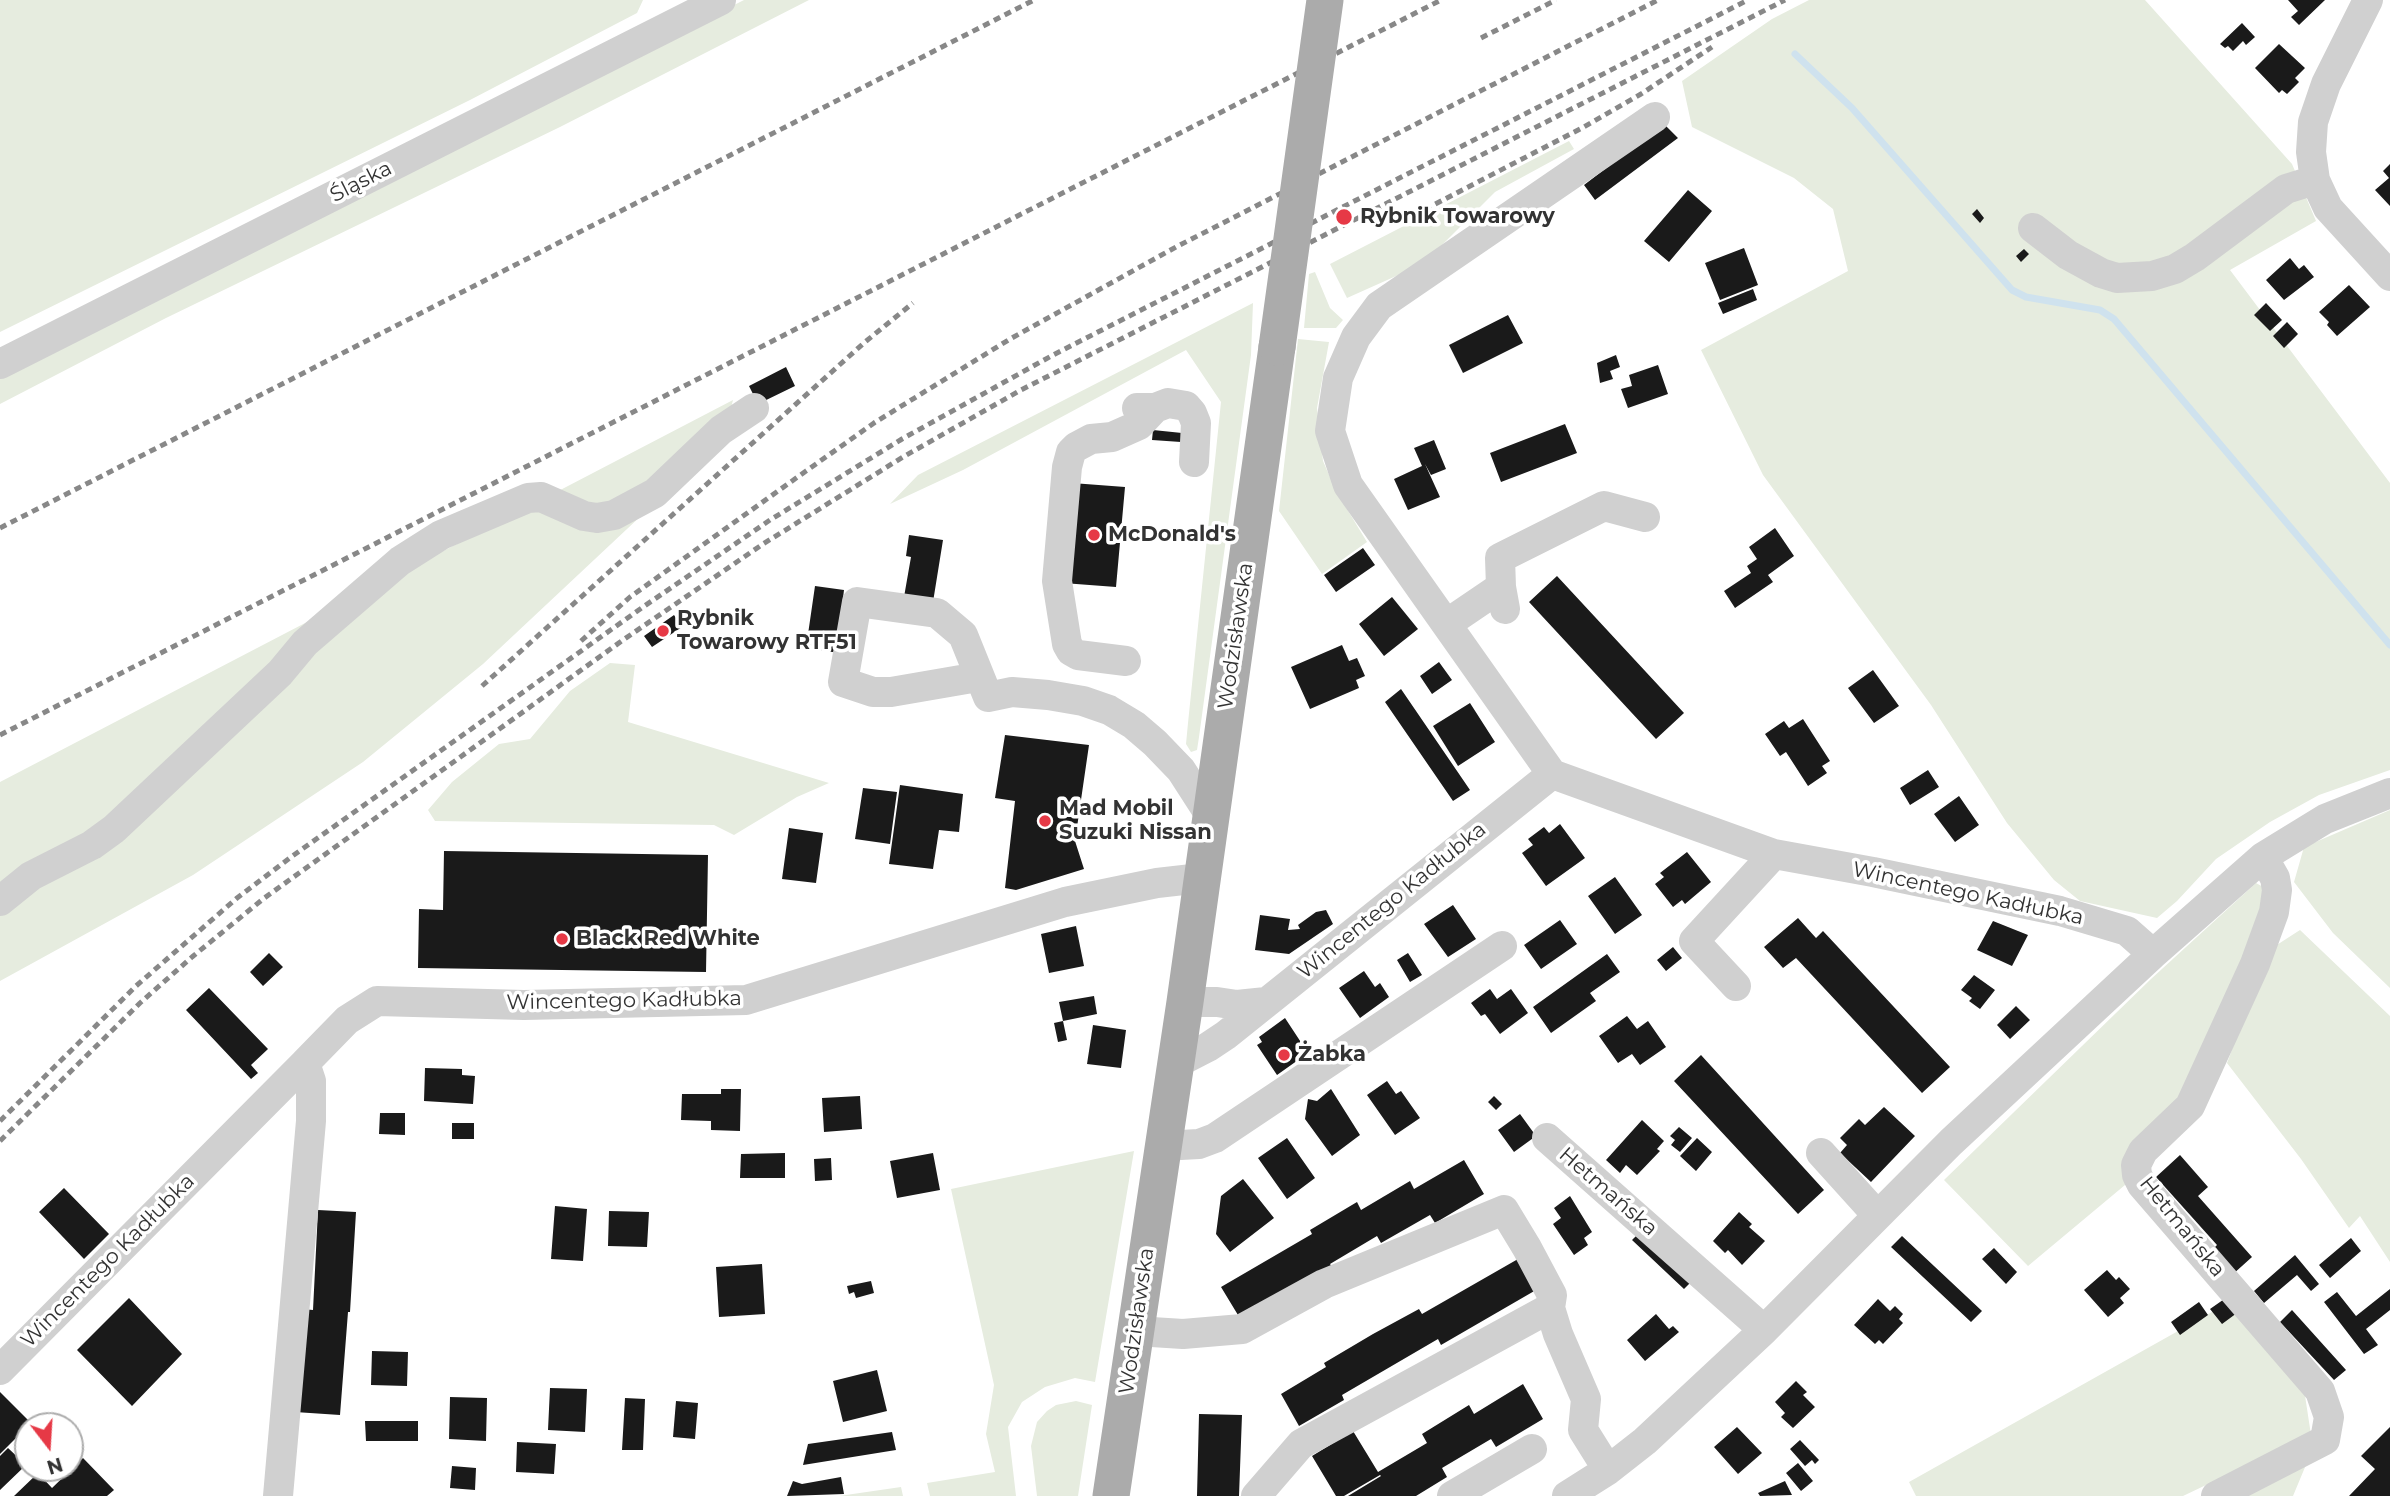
<!DOCTYPE html>
<meta charset="utf-8">
<style>
body{margin:0}
#map{position:relative;width:2390px;height:1496px;overflow:hidden;background:#fff;font-family:Montserrat,sans-serif}
canvas{display:block}
.north{position:absolute;left:14px;top:1412px;width:70px;height:70px;box-sizing:border-box;background:#fff;border:2px solid #adadad;border-radius:50%;rotate:163deg;font-size:19px;font-weight:700;line-height:28px;text-align:center;color:#333}
.north::after{content:'';display:block;margin:auto;width:24px;height:32px;background:#e63946;clip-path:polygon(50% 0,100% 100%,50% 72%,0 100%)}
</style>
<div id="map">
<canvas width="2390" height="1496"></canvas>
<div class="north">N</div>
</div>
<script>
const ctx = document.querySelector('canvas').getContext('2d');
ctx.lineJoin = 'round';
function fill(path, color) { ctx.fillStyle = color; ctx.fill(path, 'evenodd'); }
const toPath = rows => new Path2D(rows.map(r => 'M' + r).join(''));
function trace(path, color, width, dash) { ctx.strokeStyle = color; ctx.lineWidth = width; ctx.lineCap = dash ? 'butt' : 'round'; ctx.setLineDash(dash || []); ctx.stroke(path); }
function drawText(font, color, halo, rows, align = 'center') {
  ctx.font = font + ' Montserrat,sans-serif'; ctx.lineWidth = 7; ctx.setLineDash([]); ctx.textBaseline = 'middle'; ctx.strokeStyle = halo; ctx.fillStyle = color; for (const [text, x, y, turn = 0] of rows) {
    ctx.save(); ctx.translate(x, y); ctx.rotate((+turn || 0) * Math.PI / 180); ctx.textAlign = isNaN(turn) ? turn : align; if (halo) ctx.strokeText(text, 0, 0); ctx.fillText(text, 0, 0); ctx.restore();
  }
}
const green = toPath([
 [0,0,643,0,637,13,470,100,0,332],
 [744,0,809,0,560,127,166,318,0,404,0,376],
 [1809,0,2145,0,2292,164,2316,221,2230,270,2390,483,2390,770,2319,795,2270,822,2216,859,2177,901,2157,918,2080,901,2054,880,2007,823,1931,705,1763,475,1701,350,1848,271,1833,209,1794,178,1692,127,1682,81,1772,19],
 [1569,141,1574,149,1495,192,1423,264,1347,298,1330,264],
 [1315,272,1330,308,1343,320,1336,328,1304,328,1309,274],
 [1253,303,1251,355,1199,737,1197,750,1191,752,1186,744,1188,723,1221,402,1186,350,963,470,890,504,918,475],
 [1298,339,1329,342,1317,408,1323,461,1336,491,1367,542,1322,574,1279,511],
 [733,400,723,439,483,664,363,762,193,875,0,981,0,782],
 [610,663,635,665,628,722,829,783,797,797,734,835,714,825,435,821,428,810,452,782,499,744,530,739,570,691],
 [2390,810,2390,988,2333,933,2294,882,2304,847],
 [2256,883,2265,888,2267,895,2192,1086,2125,1185,2028,1266,1944,1180,2151,979],
 [2300,930,2390,1016,2390,1262,2360,1216,2349,1228,2301,1159,2227,1063,2269,950],
 [1134,1151,1095,1382,1075,1378,1045,1387,1022,1402,1008,1427,1016,1496,930,1496,927,1483,995,1472,986,1434,994,1385,951,1189],
 [2228,1303,2304,1389,2311,1435,2183,1496,1916,1496,1909,1482],
 [1076,1401,1092,1405,1078,1496,1037,1496,1031,1446,1037,1422,1047,1411,1056,1405],
 [2308,1460,2293,1496,2234,1496],
 [901,1487,903,1496,839,1496]
]);
const stream = toPath([
 [1795,54,1852,108,2012,290,2026,297,2100,310,2114,319,2390,645]
]);
const building = toPath([
 [2288,0,2325,0,2299,25,2291,17,2298,11],
 [2242,23,2255,37,2246,45,2243,41,2233,51,2228,46,2225,48,2220,44],
 [2279,44,2305,68,2295,78,2299,82,2287,94,2282,90,2279,93,2255,68],
 [1664,124,1678,138,1595,200,1584,185],
 [2390,164,2390,206,2375,190,2389,178,2383,171],
 [1688,190,1712,211,1669,262,1644,241],
 [1977,209,1984,218,1980,223,1972,214],
 [1744,248,1758,285,1720,300,1705,263],
 [2024,249,2029,254,2021,262,2016,256],
 [2290,258,2299,269,2304,265,2314,277,2284,300,2266,280],
 [2349,285,2370,307,2337,336,2327,325,2329,322,2319,312],
 [1753,289,1757,300,1723,314,1718,303],
 [2266,303,2282,320,2270,331,2254,315],
 [1508,315,1523,343,1463,373,1449,345],
 [2287,322,2298,334,2284,348,2273,336],
 [1616,355,1620,367,1610,371,1613,379,1600,383,1597,363],
 [1658,365,1668,394,1628,408,1621,389,1632,386,1629,375],
 [786,367,795,386,758,404,749,386],
 [1565,424,1577,453,1501,482,1490,453],
 [1153,430,1182,433,1181,442,1152,440],
 [1434,440,1446,469,1431,475,1425,464,1440,497,1408,510,1394,479,1422,466,1414,448],
 [1072,483,1125,487,1116,587,1063,583],
 [1775,528,1794,556,1768,575,1773,582,1735,608,1724,591,1751,573,1747,566,1757,559,1749,547],
 [909,535,943,540,933,602,904,597,911,557,906,556],
 [1363,548,1375,565,1336,592,1324,575],
 [1557,576,1684,713,1656,739,1529,602],
 [815,586,844,590,839,630,839,653,806,648],
 [1392,597,1418,629,1384,656,1359,624],
 [674,615,682,627,652,647,644,636],
 [1342,645,1349,661,1357,658,1365,676,1356,680,1359,688,1310,709,1291,667],
 [1439,662,1452,680,1432,694,1420,676],
 [1873,670,1899,706,1874,723,1848,688],
 [1401,689,1470,790,1453,801,1385,702],
 [1470,703,1495,742,1458,766,1433,726],
 [1803,719,1830,761,1822,766,1827,773,1808,786,1786,752,1780,756,1765,734,1784,721,1789,728],
 [1005,735,1089,745,1075,841,1084,869,1016,890,1005,888,1015,801,995,798],
 [1928,770,1939,787,1910,805,1900,788],
 [900,785,963,794,959,832,939,830,933,869,889,864],
 [863,788,897,792,890,844,855,839],
 [1959,796,1979,825,1955,842,1934,814],
 [1560,824,1585,858,1546,886,1522,853,1533,845,1528,839,1544,827,1549,833],
 [789,828,823,833,816,883,782,879],
 [444,851,708,855,706,972,418,968,419,909,443,910],
 [1687,852,1711,882,1685,904,1682,900,1673,907,1655,884,1664,877,1660,873],
 [1615,877,1642,915,1615,934,1588,896],
 [1453,905,1476,939,1448,957,1424,924],
 [1326,910,1333,924,1289,954,1255,950,1260,915,1290,919,1288,930,1300,929,1298,925,1316,912],
 [1798,918,1816,938,1823,931,1950,1067,1922,1093,1796,958,1783,968,1764,947],
 [1560,920,1577,944,1541,969,1524,945],
 [1993,921,2028,935,2012,966,1977,950],
 [1076,926,1084,966,1049,973,1041,934],
 [1673,947,1682,958,1666,971,1657,960],
 [269,953,283,967,263,986,250,972],
 [1408,953,1422,975,1410,982,1397,960],
 [1607,954,1620,972,1590,993,1596,1001,1551,1033,1533,1007],
 [1364,971,1375,987,1380,983,1389,997,1360,1018,1339,988],
 [1974,975,1995,990,1980,1009,1969,1001,1972,998,1961,990],
 [209,988,268,1049,251,1065,258,1073,251,1079,186,1010],
 [1490,989,1497,999,1511,989,1528,1013,1500,1034,1485,1014,1481,1016,1471,1003],
 [1094,996,1097,1014,1063,1021,1059,1002],
 [2016,1006,2030,1020,2010,1039,1997,1025],
 [1627,1016,1637,1029,1648,1021,1666,1047,1640,1065,1632,1054,1618,1063,1599,1036],
 [1285,1018,1308,1053,1277,1075,1257,1045,1262,1042,1259,1037],
 [1063,1021,1067,1040,1058,1042,1054,1023],
 [1093,1025,1126,1030,1121,1068,1087,1064],
 [1701,1055,1824,1190,1798,1214,1674,1081],
 [425,1068,462,1069,462,1075,475,1076,473,1104,424,1101],
 [1387,1081,1396,1094,1401,1091,1420,1118,1395,1135,1367,1095],
 [721,1089,741,1089,740,1131,711,1130,711,1121,681,1120,682,1094,721,1094],
 [1331,1089,1360,1135,1332,1156,1305,1119,1308,1099,1317,1101],
 [860,1096,862,1129,824,1132,822,1098],
 [1494,1096,1502,1104,1496,1110,1488,1102],
 [1884,1107,1915,1136,1871,1182,1840,1153,1847,1145,1840,1138,1859,1119,1865,1125],
 [380,1113,405,1113,405,1135,379,1134],
 [1520,1114,1536,1136,1514,1152,1498,1130],
 [1642,1120,1664,1141,1657,1149,1660,1151,1637,1175,1626,1165,1620,1173,1606,1160],
 [452,1123,474,1123,474,1139,452,1139],
 [1679,1127,1692,1138,1680,1152,1671,1145,1675,1140,1670,1136],
 [1287,1138,1315,1178,1287,1199,1258,1158],
 [1697,1138,1712,1152,1696,1171,1680,1156],
 [785,1153,785,1178,740,1178,741,1154],
 [933,1153,940,1190,897,1198,890,1161],
 [2180,1155,2208,1187,2198,1196,2252,1257,2232,1275,2211,1251,2217,1245,2156,1177],
 [831,1158,832,1180,815,1181,814,1159],
 [1464,1160,1484,1194,1435,1223,1430,1215,1381,1243,1377,1236,1330,1264,1332,1267,1241,1320,1221,1287,1312,1234,1310,1230,1357,1202,1361,1210,1410,1181,1414,1189],
 [1243,1179,1274,1218,1230,1252,1216,1234,1221,1196],
 [64,1188,109,1234,84,1259,39,1212],
 [1570,1196,1592,1232,1584,1238,1588,1245,1574,1255,1553,1224,1561,1218,1554,1208],
 [555,1206,587,1209,583,1261,551,1259],
 [318,1210,356,1212,350,1312,348,1312,340,1415,295,1412,302,1309,313,1310],
 [609,1211,649,1212,647,1247,608,1246],
 [1739,1212,1752,1224,1749,1227,1765,1241,1742,1265,1728,1250,1725,1253,1713,1241],
 [1639,1233,1692,1281,1684,1289,1632,1240],
 [1902,1236,1982,1311,1971,1322,1891,1247],
 [2351,1238,2361,1251,2330,1278,2319,1265],
 [1994,1248,2017,1272,2006,1284,1982,1259],
 [2295,1255,2319,1284,2311,1291,2297,1275,2264,1303,2254,1291],
 [1518,1259,1536,1290,1441,1345,1438,1339,1342,1395,1344,1400,1299,1426,1281,1394,1326,1367,1324,1363,1373,1334,1419,1309,1422,1314],
 [762,1264,765,1314,719,1317,716,1267],
 [2107,1270,2116,1280,2119,1277,2130,1289,2120,1298,2124,1303,2108,1317,2084,1290],
 [871,1281,874,1293,856,1298,854,1292,849,1294,847,1286],
 [2390,1289,2390,1310,2366,1329,2378,1345,2364,1354,2324,1302,2337,1292,2356,1316],
 [2230,1295,2241,1310,2222,1324,2210,1309],
 [129,1298,182,1354,132,1406,77,1350],
 [1878,1299,1890,1311,1895,1306,1903,1314,1899,1319,1903,1323,1883,1344,1879,1340,1875,1344,1854,1325],
 [2199,1302,2208,1315,2180,1335,2171,1322],
 [2292,1310,2346,1370,2334,1380,2280,1322],
 [1656,1314,1669,1329,1673,1326,1679,1332,1645,1361,1627,1340],
 [372,1351,408,1352,407,1386,371,1385],
 [877,1370,887,1411,843,1422,833,1381],
 [1796,1381,1807,1392,1803,1395,1815,1407,1793,1428,1781,1417,1785,1413,1775,1402],
 [1523,1384,1543,1419,1496,1447,1491,1439,1442,1468,1447,1477,1416,1496,1348,1496,1381,1476,1380,1475,1344,1496,1336,1496,1312,1456,1353,1431,1378,1472,1427,1443,1422,1434,1469,1405,1474,1414],
 [550,1388,587,1389,585,1432,548,1430],
 [0,1392,31,1423,0,1454],
 [450,1397,487,1398,486,1441,449,1439],
 [625,1398,645,1399,643,1450,622,1450],
 [676,1401,698,1403,695,1439,673,1437],
 [1199,1414,1242,1415,1239,1496,1197,1496],
 [365,1421,418,1421,418,1441,366,1441],
 [1737,1427,1762,1453,1738,1474,1714,1447],
 [2390,1427,2390,1496,2349,1496,2375,1469,2361,1456],
 [892,1432,896,1450,803,1465,808,1444],
 [1800,1440,1819,1460,1815,1464,1812,1460,1805,1466,1790,1449],
 [517,1442,556,1444,554,1474,516,1472],
 [8,1448,26,1465,0,1490,0,1456],
 [83,1458,114,1490,107,1496,14,1496,38,1473,52,1488],
 [1798,1463,1813,1481,1801,1491,1786,1473],
 [452,1466,476,1468,475,1490,450,1488],
 [841,1477,844,1494,787,1496,793,1481,802,1484],
 [1785,1481,1792,1495,1760,1496,1758,1493]
]);
const minor = toPath([
 [2368,0,2326,84,2313,122,2311,152,2315,180,2328,208,2390,276],
 [2033,228,2068,255,2101,273,2117,278,2152,276,2175,269,2195,257,2286,189,2315,180],
 [0,364,721,0],
 [1137,408,1155,408,1168,403,1186,406,1192,413,1196,423,1194,462],
 [1505,609,1501,587,1500,558,1604,506,1645,517],
 [1448,623,1501,587],
 [1126,661,1078,655,1071,651,1067,644,1057,581,1067,467,1071,452,1076,447,1091,439,1112,437,1139,425,1155,408],
 [978,677,891,692,873,692,843,682,857,602,937,613,963,635,988,697,1012,692,1048,695,1083,701,1109,710,1134,725,1155,743,1181,770,1210,815],
 [1552,774,1348,485,1330,431,1338,378,1356,337,1379,306,1655,117],
 [0,901,31,876,92,845,114,829,280,673,305,643,400,561,441,535,528,498,541,497,584,516,597,518,614,515,655,493,721,430,754,408],
 [1736,986,1694,941,1774,854],
 [1185,1002,1217,1002,1237,1005,1266,1002],
 [1175,1064,1208,1047,1226,1035,1552,774,1774,854,1873,872,2060,911,2127,931,2153,954],
 [1547,1138,1764,1330],
 [1162,1146,1199,1144,1215,1138,1502,946],
 [1821,1153,1877,1215],
 [1136,1331,1183,1334,1242,1329,1324,1284,1504,1210,1527,1248,1552,1295,1550,1308,1558,1334,1586,1399,1583,1430,1608,1470],
 [0,1370,305,1063],
 [278,1496,311,1121,311,1081,305,1063,347,1020,377,1001,524,1005,746,1000,1065,902,1157,883,1201,878],
 [1256,1496,1301,1444,1550,1308],
 [1452,1496,1532,1449],
 [1567,1496,1608,1470,1645,1441,1764,1330,1951,1142,2153,954,2263,857,2325,819,2390,793],
 [2216,1496,2325,1440,2329,1417,2320,1391,2142,1185,2137,1175,2136,1165,2143,1151,2190,1106,2255,964,2274,912,2277,890,2275,878,2263,857]
]);
const major = toPath([
 [1111,1496,1185,1002,1277,347]
]);
const rail = toPath([
 [1481,38,1556,0],
 [1414,215,1582,128,1641,94,1712,47],
 [0,528,1034,0],
 [581,641,630,597,806,471,874,423,1010,339,1176,247,1658,0],
 [482,686,865,342,913,303],
 [0,735,1441,0],
 [0,1121,136,986,237,898,291,857,643,607,770,520,902,439,1053,355,1748,0],
 [0,1141,140,1003,192,957,263,899,623,640,763,544,903,457,1021,390,1785,0]
]);
const majorBridge = toPath([
 [1277,347,1325,0]
]);
const markers = [
 [1344,217,9,"#e63946"],
 [1094,535,7,"#e63946"],
 [663,631,7,"#e63946"],
 [1045,821,7,"#e63946"],
 [562,939,7,"#e63946"],
 [1284,1055,7,"#e63946"]
];
const streetNames = [
 ["Śląska",361,182,-27],
 ["Wodzisławska",1236,636,-82],
 ["Wincentego Kadłubka",1968,894,12],
 ["Wincentego Kadłubka",1392,901,-39],
 ["Wincentego Kadłubka",624,1001,-1],
 ["Hetmańska",1608,1192,41],
 ["Hetmańska",2182,1227,51],
 ["Wincentego Kadłubka",108,1261,-45],
 ["Wodzisławska",1137,1321,-82]
];
const poiNames = [
 ["Rybnik Towarowy",1360,217],
 ["McDonald's",1108,535],
 ["Rybnik",677,619],
 ["Towarowy RTF51",677,643],
 ["Mad Mobil",1059,809],
 ["Suzuki Nissan",1059,833],
 ["Black Red White",576,939],
 ["Żabka",1298,1055]
];
fill(green, '#e6ecdf');
trace(stream, '#cfe2ee', 7);
fill(building, '#1a1a1a');
trace(minor, '#d0d0d0', 30);
trace(major, '#ababab', 37);
trace(rail, '#888', 5, [7, 5]);
trace(majorBridge, '#ababab', 37);
for (const [x, y, r, color] of markers) { const dot = new Path2D(); dot.arc(x, y, r, 0, 2 * Math.PI); ctx.fillStyle = color; ctx.fill(dot); trace(dot, '#fff', 2.5); }
drawText('21px', '#333', '#fff', streetNames);
drawText('bold 21px', '#333', '#fff', poiNames, 'left');
</script>
